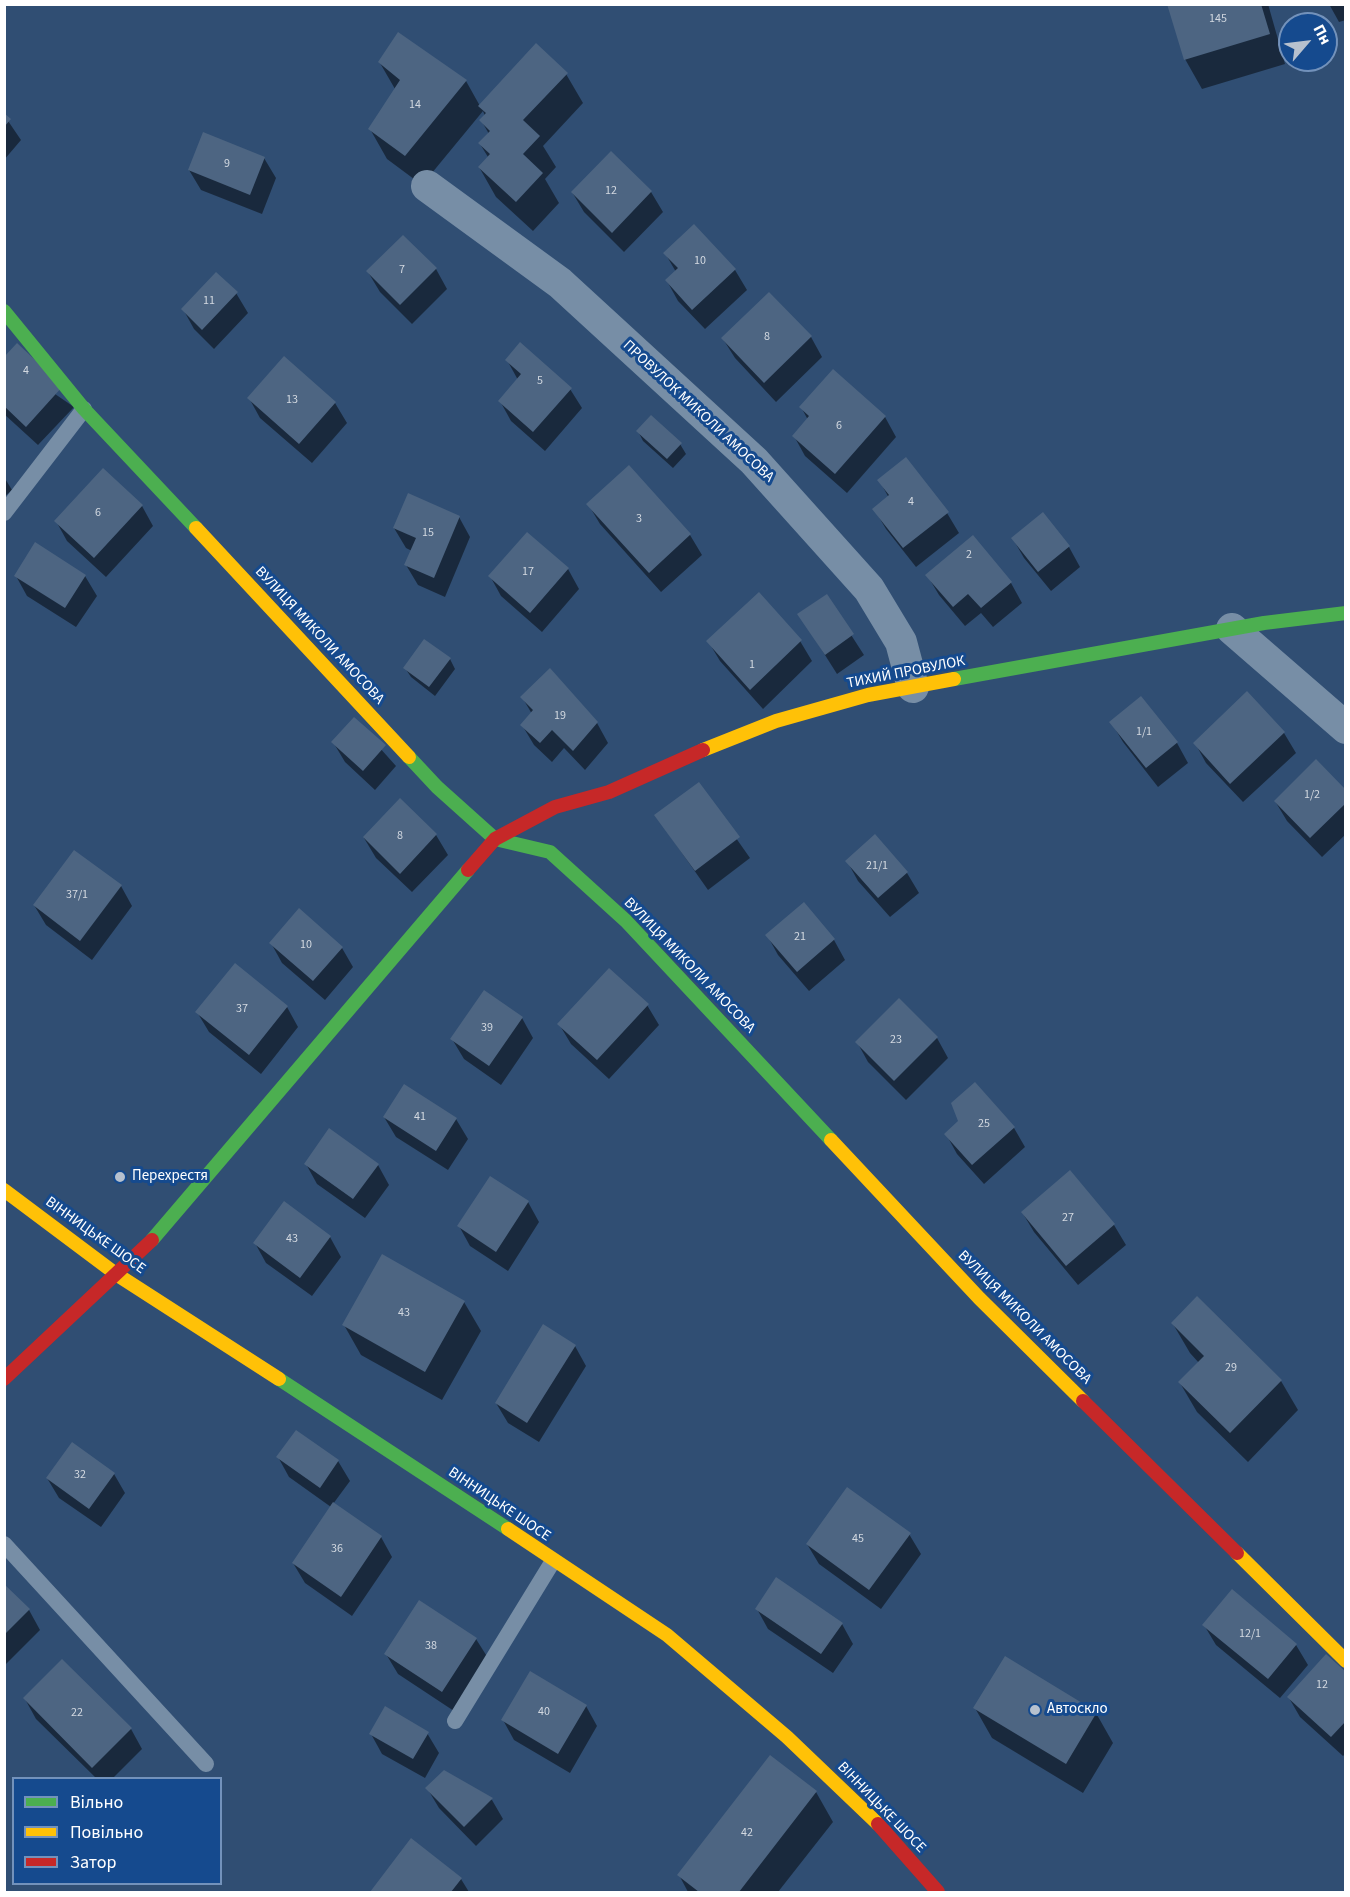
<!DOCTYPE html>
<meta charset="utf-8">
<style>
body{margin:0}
#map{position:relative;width:1350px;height:1897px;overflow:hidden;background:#304e73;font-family:"Source Sans 3",sans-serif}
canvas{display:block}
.frame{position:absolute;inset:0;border:6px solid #fff;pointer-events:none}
.legend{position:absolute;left:12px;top:1777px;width:210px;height:108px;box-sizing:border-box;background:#154a8e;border:2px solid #7392bb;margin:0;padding:8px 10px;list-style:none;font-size:18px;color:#fff}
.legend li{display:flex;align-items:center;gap:12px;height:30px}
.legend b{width:30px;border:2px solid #7392bb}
.north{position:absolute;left:1278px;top:12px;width:60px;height:60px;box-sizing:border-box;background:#154a8e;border:2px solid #7392bb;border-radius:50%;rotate:62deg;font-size:16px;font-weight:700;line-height:24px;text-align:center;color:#fff}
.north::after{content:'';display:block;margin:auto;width:21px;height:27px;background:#b7c1ce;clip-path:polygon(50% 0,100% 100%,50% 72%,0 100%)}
</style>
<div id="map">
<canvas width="1350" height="1897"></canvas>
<div class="frame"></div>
<ul class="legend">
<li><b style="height:8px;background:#4caf50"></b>Вільно</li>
<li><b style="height:8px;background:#ffc107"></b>Повільно</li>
<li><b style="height:8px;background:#c62828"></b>Затор</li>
</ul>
<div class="north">Пн</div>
</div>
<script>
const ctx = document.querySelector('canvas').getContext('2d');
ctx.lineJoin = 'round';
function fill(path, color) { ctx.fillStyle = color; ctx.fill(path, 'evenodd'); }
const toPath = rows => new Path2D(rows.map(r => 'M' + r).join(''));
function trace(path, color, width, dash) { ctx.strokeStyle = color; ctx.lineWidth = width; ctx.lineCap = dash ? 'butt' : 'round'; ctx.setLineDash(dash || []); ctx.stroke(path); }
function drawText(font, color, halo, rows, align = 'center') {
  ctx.font = font + ' "Source Sans 3",sans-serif'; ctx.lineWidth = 6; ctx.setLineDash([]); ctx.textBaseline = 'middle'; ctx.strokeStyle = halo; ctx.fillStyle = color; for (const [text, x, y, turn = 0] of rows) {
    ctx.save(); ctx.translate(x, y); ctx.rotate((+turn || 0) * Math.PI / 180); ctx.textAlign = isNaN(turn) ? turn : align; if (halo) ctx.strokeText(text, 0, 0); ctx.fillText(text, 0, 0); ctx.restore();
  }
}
const shadow = toPath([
 [1169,4,1268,4,1285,64,1202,89,1185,59],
 [1329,4,1346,4,1346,20,1339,22],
 [380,63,466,81,480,106,566,74,583,103,543,146,556,167,545,179,559,203,533,231,496,197,479,167,488,157,480,144,489,134,481,120,485,116,483,111,422,185,387,159,370,129,395,89],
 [4,115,21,140,4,160],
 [264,158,276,178,262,214,201,190,189,170],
 [572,192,651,192,663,212,624,252,584,212],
 [665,253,735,270,747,290,705,329,678,301,667,281,676,272],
 [436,269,447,289,412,324,380,292,368,272],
 [236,293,248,313,214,349,194,329,183,309],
 [769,294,811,337,822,357,776,402,735,358,723,339],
 [4,359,74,407,38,445,4,414],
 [507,360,570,389,582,408,545,451,511,421,500,401,518,380],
 [249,398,335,403,347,423,312,463,260,418],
 [801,407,885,417,896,437,847,493,805,456,794,436,808,420],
 [638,431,680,444,686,454,673,468,643,441],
 [629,467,690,535,702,555,661,592,600,524,588,504],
 [4,477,12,490,4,497],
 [879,480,947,513,959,533,916,567,886,529,874,509,889,498],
 [142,506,153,526,106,577,67,541,56,521],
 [1043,515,1069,547,1080,567,1051,591,1024,558,1013,539],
 [459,517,470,537,445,597,418,585,406,565,412,551,406,548,394,528],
 [973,537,1011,583,1022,603,993,627,981,613,965,626,939,595,927,575],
 [568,569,579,589,542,632,501,596,490,576],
 [16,576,85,576,97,596,76,627,27,596],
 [826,596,864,655,837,674,799,614],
 [708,641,800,641,812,661,763,709,720,661],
 [450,659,455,669,435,696,411,677,405,668],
 [1247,694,1284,733,1296,753,1243,802,1206,763,1195,743],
 [522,697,597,723,608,743,585,770,564,748,552,762,534,745,522,725,532,714],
 [354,719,396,766,375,790,345,762,333,742],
 [1111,722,1177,743,1188,763,1158,787,1123,742],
 [698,784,750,858,708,890,656,816],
 [1346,792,1346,834,1322,857,1287,821,1275,801],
 [400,800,436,835,448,855,412,892,376,858,364,838],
 [875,836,907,873,919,893,890,917,858,881,847,861],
 [121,886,132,906,92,960,46,925,34,905],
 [767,935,834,940,845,960,809,991,778,955],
 [271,943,342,948,353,967,325,1000,282,963],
 [647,1005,659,1025,609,1079,571,1044,559,1024],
 [287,1007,298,1027,261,1074,209,1032,197,1012],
 [522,1018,533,1038,501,1085,464,1059,452,1039],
 [937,1038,948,1058,906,1100,868,1062,857,1042],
 [384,1117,456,1119,468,1139,448,1170,396,1137],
 [1014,1128,1025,1147,984,1184,957,1154,946,1134],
 [306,1164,378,1165,389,1185,365,1218,317,1184],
 [1070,1172,1114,1225,1126,1245,1078,1285,1034,1232,1022,1212],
 [528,1202,539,1222,508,1271,470,1246,459,1226],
 [330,1237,341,1257,312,1296,266,1263,255,1243],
 [464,1302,481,1331,442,1400,361,1355,344,1325],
 [1173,1324,1281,1381,1298,1410,1248,1462,1197,1412,1180,1383,1199,1363,1190,1353],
 [575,1346,586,1366,539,1442,508,1423,496,1403],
 [278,1457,338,1461,350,1481,333,1504,381,1537,392,1557,352,1616,305,1583,293,1563,331,1507,289,1477],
 [114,1474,125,1493,101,1527,59,1498,47,1478],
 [909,1534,921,1554,881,1609,819,1564,807,1544],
 [4,1586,29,1610,40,1630,4,1666],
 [757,1609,842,1624,853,1644,833,1673,768,1629],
 [1204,1625,1296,1645,1308,1665,1280,1698,1216,1645],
 [476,1639,488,1658,454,1711,398,1674,386,1654],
 [1005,1658,1096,1713,1113,1743,1083,1793,992,1738,975,1708],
 [62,1661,131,1729,142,1749,113,1778,96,1778,36,1719,25,1699],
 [1346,1675,1346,1753,1343,1756,1300,1717,1289,1698],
 [586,1706,597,1726,570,1773,514,1740,503,1720],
 [427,1733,439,1753,425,1778,382,1754,371,1734],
 [444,1772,492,1800,503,1819,476,1846,439,1808,427,1788],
 [816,1792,833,1822,778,1892,688,1892,679,1875],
 [412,1840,461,1879,469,1892,372,1892]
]);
const building = toPath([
 [1167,4,1261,4,1270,34,1184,60],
 [398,32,467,80,405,156,368,129,400,80,378,62],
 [536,43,568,73,523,120,540,136,523,154,543,173,516,202,478,167,490,154,478,143,490,131,479,120,486,113,478,106],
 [4,113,11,119,4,127],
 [203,132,265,157,250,195,188,170],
 [611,151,652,191,612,233,571,192],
 [694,224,736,269,692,310,665,280,678,268,663,253],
 [403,235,437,268,400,305,366,271],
 [216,272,238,292,202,330,181,309],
 [769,292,812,336,764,383,721,338],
 [520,342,572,388,533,432,498,401,521,374,505,360],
 [17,343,63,386,26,427,4,406,4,357],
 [284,356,336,402,299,444,247,398],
 [833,369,886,416,835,474,792,436,809,416,799,407],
 [651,415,682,443,667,459,636,431],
 [906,457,949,512,903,548,872,509,889,495,877,480],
 [629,465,691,534,649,573,586,504],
 [103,468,143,505,94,558,54,521],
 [408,493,460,516,434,578,404,565,416,538,393,528],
 [1043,512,1070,546,1038,572,1011,538],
 [527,532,569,568,530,613,488,576],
 [973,535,1012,582,981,608,968,594,953,607,925,575],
 [35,542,86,575,65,608,14,576],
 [759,592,802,640,750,690,706,641],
 [827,594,854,634,825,655,797,614],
 [424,639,451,658,429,687,403,668],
 [550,668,598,722,573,751,552,730,540,743,520,725,533,710,520,697],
 [1247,691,1285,732,1230,784,1193,743],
 [1141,696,1178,742,1146,768,1109,722],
 [354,717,386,745,363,771,331,742],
 [1316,759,1346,790,1346,803,1310,838,1274,801],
 [699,782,740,837,695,871,654,815],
 [400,798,437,834,400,874,363,837],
 [875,834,908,872,878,898,845,861],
 [74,850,122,885,80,941,33,905],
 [804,902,835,939,797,972,765,935],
 [299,908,343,947,313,981,269,943],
 [235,963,288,1006,249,1055,195,1012],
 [609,968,649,1004,597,1060,557,1024],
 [484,990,523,1017,489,1066,450,1039],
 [899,998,938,1037,894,1081,855,1042],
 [975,1082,1015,1127,972,1165,944,1134,958,1121,951,1103],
 [404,1084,457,1118,436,1151,383,1117],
 [329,1128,379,1164,353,1199,304,1164],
 [1070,1170,1115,1224,1066,1266,1021,1212],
 [490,1176,529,1201,496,1252,457,1226],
 [284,1201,331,1236,300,1278,253,1243],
 [382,1254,465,1301,425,1372,342,1325],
 [1197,1296,1282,1380,1230,1433,1178,1382,1204,1356,1171,1323],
 [543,1324,576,1345,527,1423,495,1403],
 [296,1430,339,1460,320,1488,276,1457],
 [72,1442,115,1473,89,1509,46,1478],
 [847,1487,911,1533,869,1590,806,1544],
 [333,1502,382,1536,341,1597,292,1563],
 [776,1577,843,1623,821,1654,755,1609],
 [4,1584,30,1609,4,1635],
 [1232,1589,1297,1644,1268,1679,1202,1625],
 [419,1600,477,1638,442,1692,384,1654],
 [1326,1654,1346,1672,1346,1721,1331,1737,1287,1697],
 [1005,1656,1097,1712,1066,1764,973,1708],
 [62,1659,132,1728,92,1768,23,1698],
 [530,1671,587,1705,558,1754,501,1720],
 [385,1706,429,1732,413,1759,369,1734],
 [770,1755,817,1791,739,1892,699,1892,677,1875],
 [444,1770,493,1798,464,1827,425,1788],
 [411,1838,462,1878,451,1892,370,1892]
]);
const lane = toPath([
 [4,513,84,409],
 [4,1544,206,1764],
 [455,1721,553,1561]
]);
const street = toPath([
 [427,186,560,283,754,461,869,589,901,642,913,687],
 [1232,629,1346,728]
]);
const fast = toPath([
 [4,311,84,409,196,528],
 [954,679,1264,623,1346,613],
 [409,757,437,787,495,839,550,852,626,921,831,1140],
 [152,1240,468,870],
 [279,1379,508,1529]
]);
const slow = toPath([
 [196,528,409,757],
 [703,750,776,721,868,695,954,679],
 [831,1140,979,1298,1083,1401],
 [4,1190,116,1274,279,1379],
 [508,1529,667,1635,787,1737,878,1824],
 [1237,1553,1346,1661]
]);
const jam = toPath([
 [468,870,495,839,555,807,609,792,703,750],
 [4,1379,152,1240],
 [1083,1401,1237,1553],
 [878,1824,938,1892]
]);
const markers = [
 [120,1177,6,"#b7c1ce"],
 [1035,1710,6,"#b7c1ce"]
];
const numberNames = [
 ["145",1218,19],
 ["14",415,105],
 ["9",227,164],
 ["12",611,191],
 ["10",700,261],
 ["7",402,270],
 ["11",209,301],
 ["8",767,337],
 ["4",26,371],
 ["5",540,381],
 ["13",292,400],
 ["6",839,426],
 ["4",911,502],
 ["6",98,513],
 ["3",639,519],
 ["15",428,533],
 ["2",969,555],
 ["17",528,572],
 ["1",752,665],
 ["19",560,716],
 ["1/1",1144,732],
 ["1/2",1312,795],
 ["8",400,836],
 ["21/1",877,866],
 ["37/1",77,895],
 ["21",800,937],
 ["10",306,945],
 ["37",242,1009],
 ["39",487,1028],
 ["23",896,1040],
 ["41",420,1117],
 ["25",984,1124],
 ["27",1068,1218],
 ["43",292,1239],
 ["43",404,1313],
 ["29",1231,1368],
 ["32",80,1475],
 ["45",858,1539],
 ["36",337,1549],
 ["12/1",1250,1634],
 ["38",431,1646],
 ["12",1322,1685],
 ["40",544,1712],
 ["22",77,1713],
 ["42",747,1833]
];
const streetNames = [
 ["ПРОВУЛОК МИКОЛИ АМОСОВА",698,412,43],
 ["ВУЛИЦЯ МИКОЛИ АМОСОВА",319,636,47],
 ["ТИХИЙ ПРОВУЛОК",906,673,-11],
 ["ВУЛИЦЯ МИКОЛИ АМОСОВА",689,966,46],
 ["ВІННИЦЬКЕ ШОСЕ",95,1236,36],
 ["ВУЛИЦЯ МИКОЛИ АМОСОВА",1024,1318,45],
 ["ВІННИЦЬКЕ ШОСЕ",499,1505,34],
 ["ВІННИЦЬКЕ ШОСЕ",881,1808,46]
];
const poiNames = [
 ["Перехрестя",132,1177],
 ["Автоскло",1047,1710]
];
fill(shadow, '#0007');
fill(building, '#4d6582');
trace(lane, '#778ea6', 16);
trace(street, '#778ea6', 32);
trace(fast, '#4caf50', 14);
trace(slow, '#ffc107', 14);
trace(jam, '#c62828', 14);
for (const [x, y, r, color] of markers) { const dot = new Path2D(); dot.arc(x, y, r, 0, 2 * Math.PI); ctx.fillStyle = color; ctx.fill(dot); trace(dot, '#154a8e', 2); }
drawText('12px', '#d2d8e0', null, numberNames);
drawText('15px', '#fff', '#154a8e', streetNames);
drawText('15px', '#fff', '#154a8e', poiNames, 'left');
</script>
